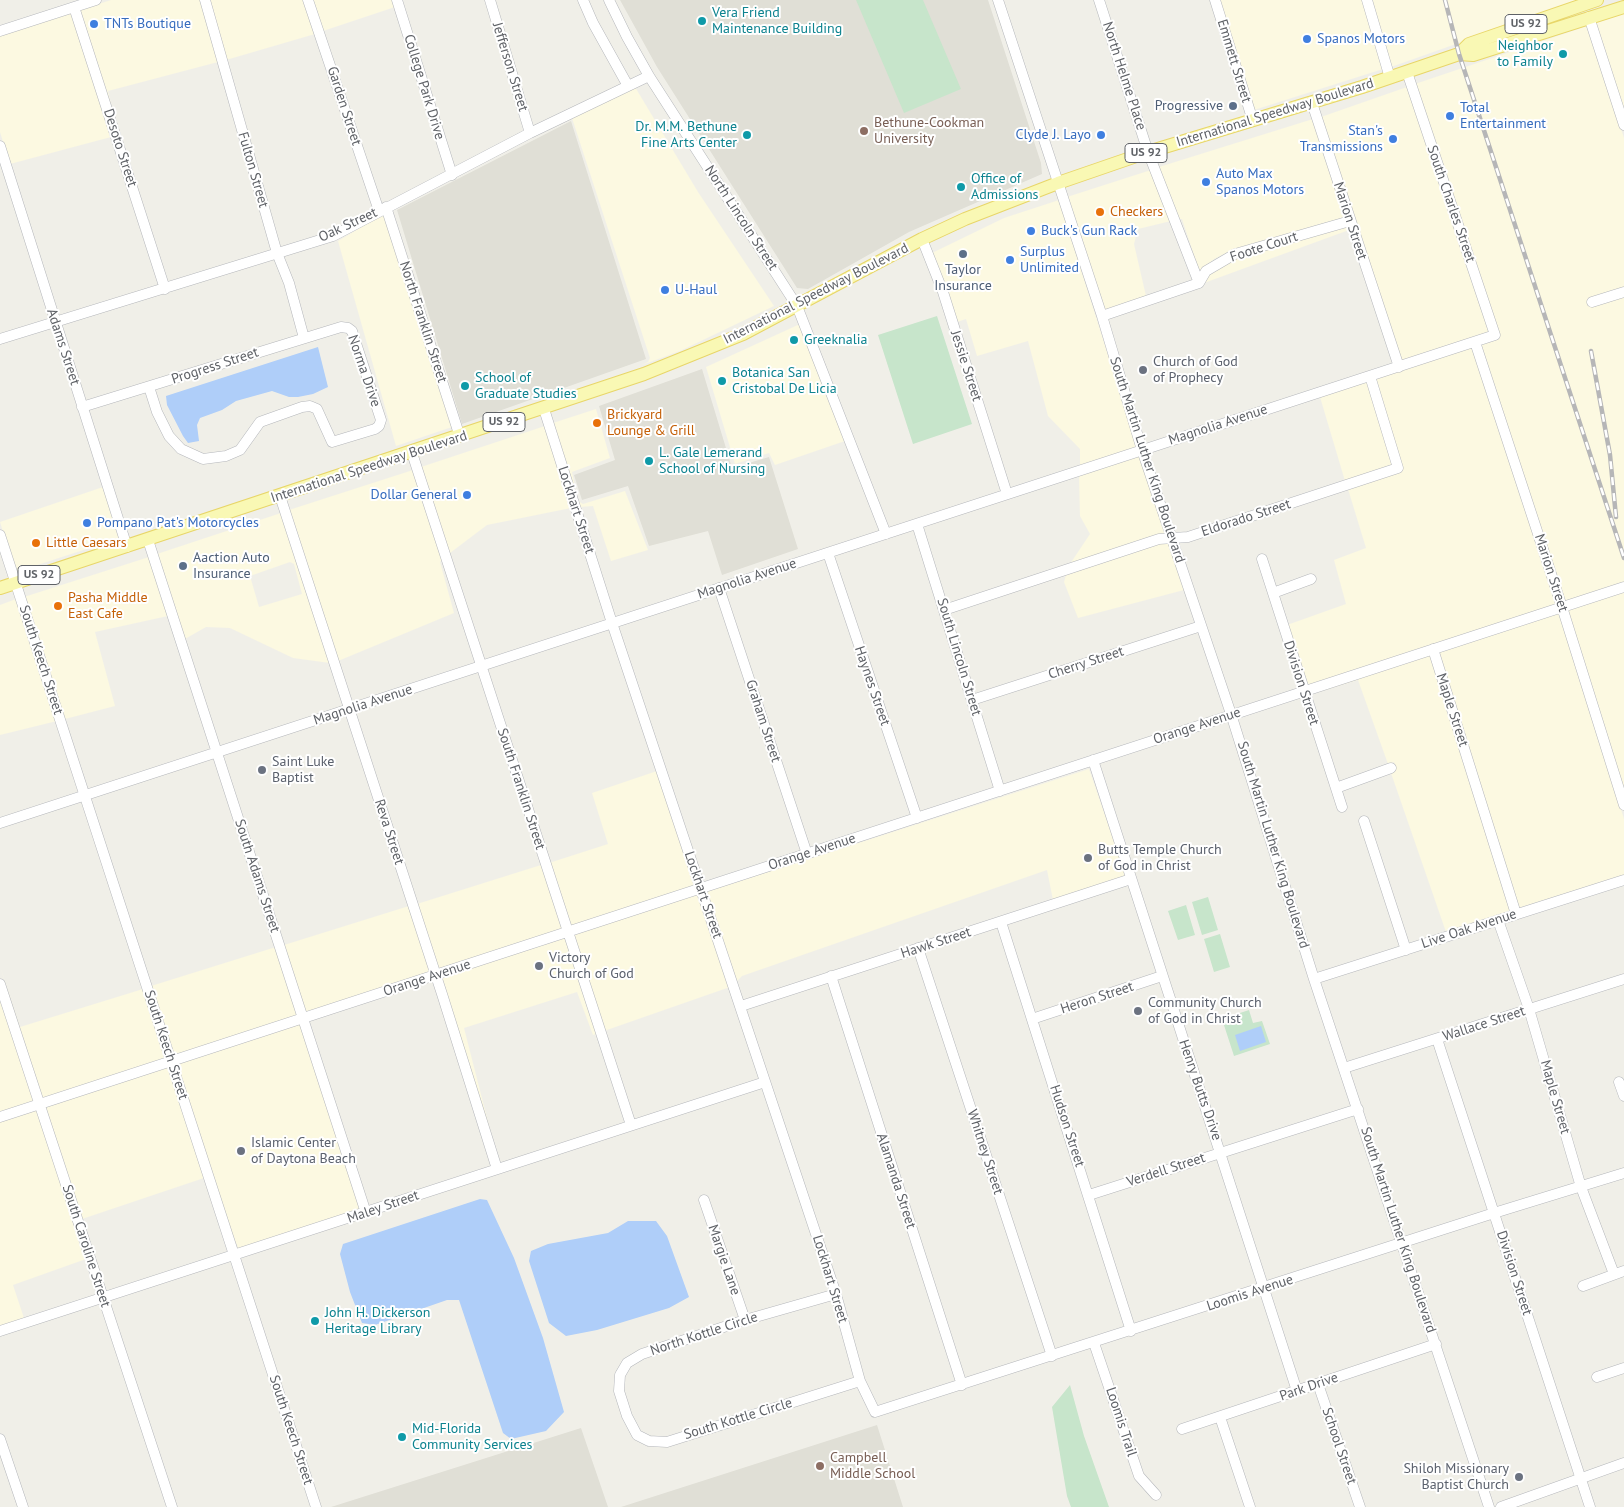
<!DOCTYPE html>
<style>
body{margin:0}
canvas{display:block;background:#f0efe8}
</style>
<canvas width="1624" height="1507"></canvas>
<script>
const ctx = document.querySelector('canvas').getContext('2d');
ctx.lineJoin = 'round';
function fill(path, color) { ctx.fillStyle = color; ctx.fill(path, 'evenodd'); }
const toPath = rows => new Path2D(rows.map(r => 'M' + r).join(''));
function trace(path, color, width, dash) { ctx.strokeStyle = color; ctx.lineWidth = width; ctx.lineCap = dash ? 'butt' : 'round'; ctx.setLineDash(dash || []); ctx.stroke(path); }
function drawText(font, color, halo, rows, align = 'center') {
  ctx.font = font + ' "PT Sans",sans-serif'; ctx.lineWidth = 4; ctx.setLineDash([]); ctx.textBaseline = 'middle'; ctx.strokeStyle = halo; ctx.fillStyle = color; for (const [text, x, y, turn = 0] of rows) {
    ctx.save(); ctx.translate(x, y); ctx.rotate((+turn || 0) * Math.PI / 180); ctx.textAlign = isNaN(turn) ? turn : align; if (halo) ctx.strokeText(text, 0, 0); ctx.fillText(text, 0, 0); ctx.restore();
  }
}
const commercial = toPath([
 [111,0,200,0,218,62,108,91,114,118,80,10],
 [209,0,304,0,315,34,226,60],
 [313,0,393,0,395,7,323,31],
 [1220,0,1362,0,1383,69,1254,110],
 [1371,0,1580,0,1391,67],
 [72,13,111,137,10,164,0,132,0,36],
 [1624,13,1624,111,1595,23],
 [1587,26,1624,138,1624,287,1588,299,1590,307,1624,297,1624,582,1565,602,1480,345,1500,339,1498,330,1415,84],
 [635,87,698,192,774,306,680,351,642,365,648,362,650,358,572,118],
 [1407,87,1490,332,1402,361,1321,117],
 [1313,119,1345,217,1234,249,1214,259,1200,273,1182,219,1179,219,1159,167],
 [1151,170,1171,221,1138,229,1134,244,1146,296,1104,310,1067,197],
 [1059,200,1137,447,1080,466,1080,449,1048,416,1028,341,977,356,966,319,957,322,932,253,1004,218],
 [384,214,452,427,396,446,338,241],
 [1347,226,1349,230,1204,283,1209,274,1236,258],
 [800,324,845,441,775,465,769,453,735,464,706,367],
 [1472,347,1557,604,1306,686,1287,625,1346,604,1334,560,1366,548,1348,489,1399,473,1375,379],
 [1367,382,1393,465,1345,481,1320,397],
 [596,409,610,458,572,472,578,501,583,504,625,491,648,550,611,561,593,506,580,507,553,423],
 [545,426,571,508,487,525,450,553,421,467],
 [1140,456,1166,534,1070,564,1090,534,1080,516,1079,476],
 [413,470,443,559,440,562,454,613,338,661,289,510],
 [103,487,120,538,16,572,0,522],
 [281,513,330,663,293,658,230,628,206,627,185,639,157,554],
 [290,562,294,564,302,594,259,607,250,576],
 [1169,543,1184,590,1078,618,1064,582,1066,575,1159,544],
 [149,557,168,616,95,632,115,706,65,719,24,597],
 [1624,592,1624,791,1568,610],
 [16,599,57,721,0,735,0,605],
 [1560,613,1624,819,1624,875,1518,908,1438,652],
 [1430,655,1510,911,1446,932,1391,773,1396,770,1394,762,1388,764,1358,680,1309,695],
 [1089,769,1126,876,1053,900,1047,870,742,976,737,981,706,892],
 [657,771,695,886,570,926,549,863,608,844,592,793],
 [541,865,562,929,438,969,417,904],
 [698,894,730,987,604,1031,572,935],
 [409,906,430,972,306,1012,284,945],
 [565,938,596,1034,593,1035,577,992,464,1028,496,1153,441,978],
 [276,947,298,1015,174,1056,151,986],
 [0,966,20,1027,143,989,165,1058,42,1099],
 [0,998,34,1101,0,1112],
 [301,1024,361,1210,239,1250,224,1213,176,1064],
 [168,1067,204,1178,82,1219,45,1107],
 [37,1110,86,1259,13,1285,24,1318,0,1326,0,1122]
]);
const education = toPath([
 [620,0,988,0,1041,163,1042,174,909,232,808,289,797,288,657,67],
 [571,121,646,359,462,424,397,210],
 [702,369,732,468,769,457,798,549,722,575,708,531,649,546,628,486,582,500,574,475,615,460,599,406],
 [877,1425,903,1507,621,1507],
 [581,1428,608,1507,331,1507]
]);
const green = toPath([
 [856,0,923,0,961,89,904,113],
 [937,316,972,424,913,444,878,335],
 [1208,897,1218,930,1202,935,1192,902],
 [1186,905,1195,935,1178,940,1168,911],
 [1220,934,1230,967,1214,972,1204,939],
 [1249,1010,1253,1023,1262,1021,1270,1044,1234,1056,1222,1019],
 [1070,1385,1084,1436,1109,1507,1071,1507,1067,1496,1052,1407]
]);
const water = toPath([
 [318,347,328,387,313,394,298,397,289,397,272,391,236,401,222,410,200,418,197,425,199,441,188,443,183,436,167,405,166,396],
 [1261,1026,1266,1042,1240,1051,1235,1035],
 [480,1199,487,1200,514,1258,543,1338,564,1412,546,1431,511,1439,503,1433,459,1300,447,1300,375,1325,362,1323,350,1292,340,1254,343,1244],
 [628,1221,656,1221,667,1236,689,1297,669,1308,597,1330,566,1336,549,1323,529,1261,531,1251,548,1244,608,1233]
]);
const minor = toPath([
 [205,0,277,253,289,283,304,338],
 [308,0,379,211],
 [397,0,452,175],
 [490,0,530,133],
 [583,0,593,23,628,86],
 [609,0,627,37,649,76,797,306,886,534],
 [998,0,1102,316,1142,450,1231,714,1314,979,1489,1507],
 [1099,0,1148,152,1199,283],
 [1215,0,1253,121],
 [1367,0,1390,78],
 [74,7,165,289],
 [1589,17,1624,125],
 [0,31,96,0],
 [1312,103,1399,367],
 [0,146,127,547],
 [386,207,460,437],
 [922,239,943,292,1007,494],
 [1592,302,1624,292],
 [1102,316,1199,283,1206,271,1235,254,1350,221],
 [0,339,333,236,530,133,649,76],
 [1475,342,1562,607,1624,805],
 [82,407,341,327,348,328,352,331,381,420,379,426,375,429,332,442,317,409,310,406,302,407,260,422,240,450,226,456,203,459,181,449,169,436,157,412,149,387],
 [544,409,612,623,836,1294,860,1381,875,1412,1494,1213,1624,1173],
 [412,453,631,1125],
 [280,496,442,994,497,1169],
 [917,524,1000,791],
 [0,535,316,1507],
 [148,540,366,1213],
 [828,553,917,818],
 [1262,559,1342,807],
 [719,588,807,854],
 [1273,593,1311,579],
 [944,610,1159,539,1188,537,1398,468,1370,376],
 [1433,649,1516,914],
 [972,700,1201,626],
 [1093,760,1297,1391],
 [1336,788,1391,768],
 [1364,821,1406,950],
 [0,823,1495,335,1407,72],
 [1498,920,1529,1009,1581,1187,1614,1274],
 [1001,922,1131,1331],
 [918,948,1052,1356],
 [831,976,962,1385],
 [1314,979,1624,880],
 [0,984,172,1507],
 [741,1006,1131,879],
 [1032,1019,1162,976],
 [1437,1039,1590,1507],
 [1344,1068,1624,979],
 [1619,1082,1624,1096],
 [0,1117,1624,587],
 [1089,1195,1358,1109],
 [704,1200,745,1320],
 [1583,1286,1624,1271],
 [836,1294,745,1320,642,1354,627,1363,620,1375,619,1391,627,1416,637,1435,649,1441,667,1442,860,1381],
 [0,1331,765,1082],
 [1094,1343,1139,1476,1156,1495],
 [1597,1377,1624,1368],
 [1318,1384,1360,1507],
 [1220,1417,1250,1507],
 [1182,1429,1436,1344],
 [0,1439,23,1507],
 [1501,1507,1624,1463]
]);
const major = toPath([
 [1459,54,1469,44,1597,0],
 [0,588,644,374,743,334,922,239,965,219,1058,183,1148,152,1362,87,1459,54,1473,55,1624,7]
]);
const rail = toPath([
 [1445,0,1459,54,1624,558],
 [1591,351,1610,455,1616,517]
]);
const markers = [
 [702,21,5,"#0f9aa8"],
 [94,24,5,"#3f7fe0"],
 [1307,39,5,"#3f7fe0"],
 [1563,54,5,"#0f9aa8"],
 [1233,106,5,"#5c6f8a"],
 [1450,116,5,"#3f7fe0"],
 [864,131,5,"#8d6e63"],
 [747,135,5,"#0f9aa8"],
 [1101,135,5,"#3f7fe0"],
 [1393,139,5,"#3f7fe0"],
 [1206,182,5,"#3f7fe0"],
 [961,187,5,"#0f9aa8"],
 [1100,212,5,"#e8710a"],
 [1031,231,5,"#3f7fe0"],
 [963,254,5,"#5c6f8a"],
 [1010,260,5,"#3f7fe0"],
 [665,290,5,"#3f7fe0"],
 [794,340,5,"#0f9aa8"],
 [1143,370,5,"#6b7280"],
 [722,381,5,"#0f9aa8"],
 [465,386,5,"#0f9aa8"],
 [597,423,5,"#e8710a"],
 [649,461,5,"#0f9aa8"],
 [467,495,5,"#3f7fe0"],
 [87,523,5,"#3f7fe0"],
 [36,543,5,"#e8710a"],
 [183,566,5,"#5c6f8a"],
 [58,606,5,"#e8710a"],
 [262,770,5,"#6b7280"],
 [1088,858,5,"#6b7280"],
 [539,966,5,"#6b7280"],
 [1138,1011,5,"#6b7280"],
 [241,1151,5,"#6b7280"],
 [315,1321,5,"#0f9aa8"],
 [402,1437,5,"#0f9aa8"],
 [820,1466,5,"#8d6e63"],
 [1519,1477,5,"#6b7280"]
];
const shields = [
 [1526,24,42],
 [1146,153,42],
 [504,422,42],
 [39,575,42]
];
const shieldNames = [
 ["US 92",1526,24],
 ["US 92",1146,153],
 ["US 92",504,422],
 ["US 92",39,575]
];
const cultureNames = [
 ["Vera Friend",712,13],
 ["Maintenance Building",712,29],
 ["Neighbor",1553,46,"right"],
 ["to Family",1553,62,"right"],
 ["Dr. M.M. Bethune",737,127,"right"],
 ["Fine Arts Center",737,143,"right"],
 ["Office of",971,179],
 ["Admissions",971,195],
 ["Greeknalia",804,340],
 ["Botanica San",732,373],
 ["Cristobal De Licia",732,389],
 ["School of",475,378],
 ["Graduate Studies",475,394],
 ["L. Gale Lemerand",659,453],
 ["School of Nursing",659,469],
 ["John H. Dickerson",325,1313],
 ["Heritage Library",325,1329],
 ["Mid-Florida",412,1429],
 ["Community Services",412,1445]
];
const shopNames = [
 ["TNTs Boutique",104,24],
 ["Spanos Motors",1317,39],
 ["Total",1460,108],
 ["Entertainment",1460,124],
 ["Stan's",1383,131,"right"],
 ["Transmissions",1383,147,"right"],
 ["Clyde J. Layo",1091,135,"right"],
 ["Auto Max",1216,174],
 ["Spanos Motors",1216,190],
 ["Buck's Gun Rack",1041,231],
 ["Surplus",1020,252],
 ["Unlimited",1020,268],
 ["U-Haul",675,290],
 ["Dollar General",457,495,"right"],
 ["Pompano Pat's Motorcycles",97,523]
];
const streetNames = [
 ["Emmett Street",1234,61,73],
 ["Jefferson Street",510,67,73],
 ["North Helme Place",1124,76,72],
 ["College Park Drive",424,87,73],
 ["Garden Street",344,106,72],
 ["International Speedway Boulevard",1275,113,-17],
 ["Desoto Street",120,148,72],
 ["Fulton Street",253,170,74],
 ["South Charles Street",1451,204,71],
 ["North Lincoln Street",741,218,57],
 ["Marion Street",1350,221,72],
 ["Oak Street",348,225,-25],
 ["Foote Court",1264,247,-18],
 ["International Speedway Boulevard",816,294,-27],
 ["North Franklin Street",423,322,72],
 ["Adams Street",63,347,72],
 ["Progress Street",215,366,-18],
 ["Jessie Street",966,366,72],
 ["Norma Drive",364,371,71],
 ["Magnolia Avenue",1218,425,-18],
 ["South Martin Luther King Boulevard",1147,460,72],
 ["International Speedway Boulevard",369,467,-18],
 ["Lockhart Street",576,510,72],
 ["Eldorado Street",1246,518,-18],
 ["Marion Street",1551,573,72],
 ["Magnolia Avenue",747,579,-18],
 ["South Lincoln Street",959,657,73],
 ["South Keech Street",41,660,72],
 ["Cherry Street",1086,663,-18],
 ["Division Street",1301,683,72],
 ["Haynes Street",872,686,71],
 ["Magnolia Avenue",363,705,-18],
 ["Maple Street",1452,710,72],
 ["Graham Street",763,721,72],
 ["Orange Avenue",1197,726,-18],
 ["South Franklin Street",521,789,72],
 ["Reva Street",389,832,72],
 ["South Martin Luther King Boulevard",1273,845,73],
 ["Orange Avenue",812,852,-18],
 ["South Adams Street",257,876,72],
 ["Lockhart Street",703,895,71],
 ["Live Oak Avenue",1469,929,-18],
 ["Hawk Street",936,943,-18],
 ["Orange Avenue",427,978,-18],
 ["Heron Street",1097,998,-18],
 ["Wallace Street",1484,1024,-18],
 ["South Keech Street",166,1045,72],
 ["Henry Butts Drive",1200,1090,71],
 ["Maple Street",1555,1097,74],
 ["Hudson Street",1067,1126,72],
 ["Whitney Street",985,1152,72],
 ["Verdell Street",1166,1170,-18],
 ["Alamanda Street",896,1181,72],
 ["Maley Street",383,1207,-19],
 ["South Martin Luther King Boulevard",1398,1230,72],
 ["South Caroline Street",86,1246,72],
 ["Margie Lane",724,1260,71],
 ["Division Street",1514,1273,72],
 ["Lockhart Street",830,1279,73],
 ["Loomis Avenue",1250,1293,-18],
 ["North Kottle Circle",704,1334,-18],
 ["Park Drive",1309,1387,-19],
 ["South Kottle Circle",738,1419,-17],
 ["Loomis Trail",1121,1422,72],
 ["South Keech Street",291,1430,72],
 ["School Street",1339,1446,71]
];
const serviceNames = [
 ["Progressive",1223,106],
 ["Taylor",963,270,"center"],
 ["Insurance",963,286,"center"],
 ["Aaction Auto",193,558,"left"],
 ["Insurance",193,574,"left"]
];
const educationNames = [
 ["Bethune-Cookman",874,123],
 ["University",874,139],
 ["Campbell",830,1458],
 ["Middle School",830,1474]
];
const foodNames = [
 ["Checkers",1110,212],
 ["Brickyard",607,415],
 ["Lounge & Grill",607,431],
 ["Little Caesars",46,543],
 ["Pasha Middle",68,598],
 ["East Cafe",68,614]
];
const worshipNames = [
 ["Church of God",1153,362],
 ["of Prophecy",1153,378],
 ["Saint Luke",272,762],
 ["Baptist",272,778],
 ["Butts Temple Church",1098,850],
 ["of God in Christ",1098,866],
 ["Victory",549,958],
 ["Church of God",549,974],
 ["Community Church",1148,1003],
 ["of God in Christ",1148,1019],
 ["Islamic Center",251,1143],
 ["of Daytona Beach",251,1159],
 ["Shiloh Missionary",1509,1469,"right"],
 ["Baptist Church",1509,1485,"right"]
];
fill(commercial, '#fcf9e1');
fill(education, '#e0dfd6');
fill(green, '#c7e5cb');
fill(water, '#afcef9');
trace(minor, '#b5b7bb', 11);
trace(major, '#e8d669', 14);
trace(minor, '#fff', 10);
trace(major, '#f9f8b4', 12);
trace(rail, '#b6b6b7', 4.5);
trace(rail, '#fff', 2.5, [8]);
for (const [x, y, r, color] of markers) { const dot = new Path2D(); dot.arc(x, y, r, 0, 2 * Math.PI); ctx.fillStyle = color; ctx.fill(dot); trace(dot, '#fff', 2); }
for (const [x, y, w] of shields) { const box = new Path2D(); box.roundRect(x - w / 2, y - 9.5, w, 19, 4); ctx.fillStyle = '#fff'; ctx.fill(box); trace(box, '#5f6267', 1); }
drawText('bold 12px', '#5f6267', null, shieldNames);
drawText('14px', '#0d838f', '#fff', cultureNames, 'left');
drawText('14px', '#366cbe', '#fff', shopNames, 'left');
drawText('14px', '#5f6267', '#fff', streetNames);
drawText('14px', '#4e5e75', '#fff', serviceNames, 'right');
drawText('14px', '#785e54', '#fff', educationNames, 'left');
drawText('14px', '#c56008', '#fff', foodNames, 'left');
drawText('14px', '#5b616d', '#fff', worshipNames, 'left');
</script>
